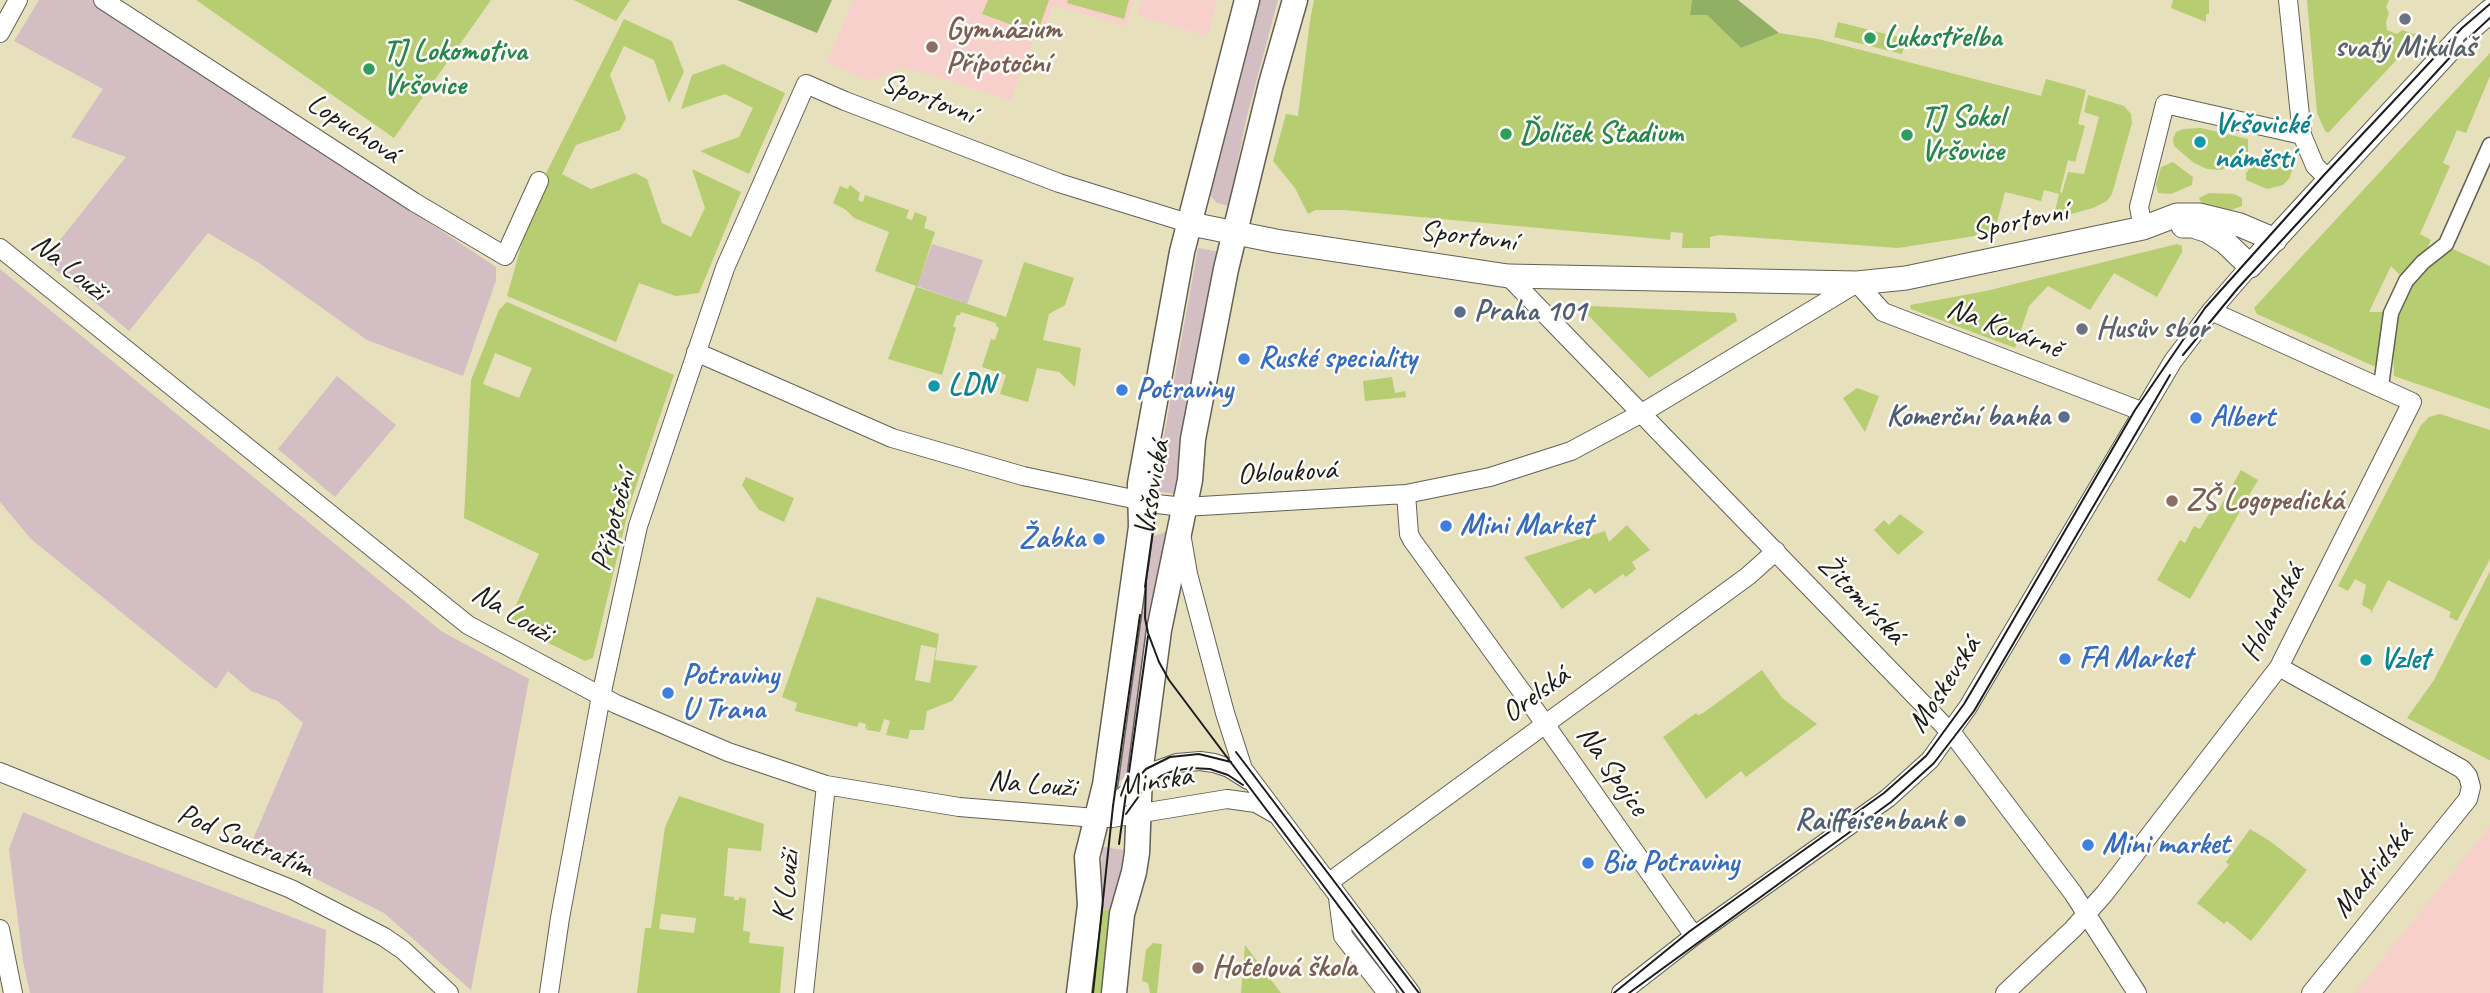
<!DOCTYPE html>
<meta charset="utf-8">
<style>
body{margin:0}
canvas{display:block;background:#e6e0bd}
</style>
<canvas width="2490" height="993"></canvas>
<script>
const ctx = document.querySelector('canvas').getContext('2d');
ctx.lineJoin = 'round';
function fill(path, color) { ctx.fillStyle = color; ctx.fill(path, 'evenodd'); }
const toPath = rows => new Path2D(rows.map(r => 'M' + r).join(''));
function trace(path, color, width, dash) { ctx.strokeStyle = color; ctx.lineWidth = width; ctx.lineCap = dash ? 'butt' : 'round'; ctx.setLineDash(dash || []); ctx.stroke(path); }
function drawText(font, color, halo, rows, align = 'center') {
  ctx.font = font + ' Caveat,sans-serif'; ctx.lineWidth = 5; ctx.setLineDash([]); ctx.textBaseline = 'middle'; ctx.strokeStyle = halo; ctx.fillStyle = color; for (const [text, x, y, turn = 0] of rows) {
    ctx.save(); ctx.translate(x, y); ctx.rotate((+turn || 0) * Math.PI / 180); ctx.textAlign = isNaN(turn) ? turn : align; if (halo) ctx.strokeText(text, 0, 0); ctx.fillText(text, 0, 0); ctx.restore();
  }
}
const built = toPath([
 [853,0,1134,0,1126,26,1053,5,1041,41,1033,39,1010,101,942,78,902,68,870,81,827,63],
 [1141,0,1217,0,1207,36,1137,15],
 [2490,825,2490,993,2355,993,2488,828]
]);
const industrial = toPath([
 [39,0,92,0,496,267,496,280,463,376,367,340,259,263,208,233,129,331,44,260,126,157,71,137,103,89,14,41],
 [1258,0,1278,0,1246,120,1229,206,1217,203,1209,194],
 [932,244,983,260,967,304,917,286],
 [1198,248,1219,252,1175,494,1154,491],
 [0,269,441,631,529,679,471,990,384,913,250,846,303,723,278,701,251,691,228,671,216,689,31,539,0,502],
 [337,376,396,425,335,497,278,449],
 [1169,530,1134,772,1110,787,1146,540],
 [23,812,101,845,326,930,323,993,30,993,23,961,9,849],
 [1103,847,1124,850,1117,911,1096,909]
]);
const green = toPath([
 [196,0,491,0,394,138],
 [574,0,630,0,616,21],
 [988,0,1049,0,1037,34,982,14],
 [1068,0,1129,0,1124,19,1067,3],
 [1314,0,1692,0,1690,15,1707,15,1741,48,1779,33,1818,39,2041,96,2046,79,2086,90,2078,124,2085,126,2075,162,2068,160,2060,192,2062,193,2068,172,2084,174,2099,117,2084,112,2088,95,2124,106,2131,114,2132,123,2112,194,2107,201,2093,208,2053,219,2059,194,2044,190,2041,201,2005,192,1994,233,1898,248,1719,235,1710,237,1710,248,1682,248,1683,233,1671,232,1670,240,1343,210,1316,210,1308,214,1295,188,1273,161,1286,114,1298,116,1310,21],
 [2173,0,2209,0,2209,14,2206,14,2206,22,2171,8],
 [2307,0,2389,0,2386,7,2389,13,2386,22,2387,30,2397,34,2402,30,2414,34,2416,33,2417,38,2328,133,2325,131,2317,113],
 [624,19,672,41,684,72,669,103,654,60,624,46,610,75,626,118,620,130,576,145,562,174,591,189,635,173,647,179,662,223,691,237,705,208,692,169,741,192,699,293,676,296,639,283,616,342,507,296,536,193],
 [1838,22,1906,39,1902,54,1834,37],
 [2490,53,2490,76,2466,133,2457,130,2443,163,2450,166,2420,234,2431,240,2426,251,2402,277,2391,266,2369,312,2385,312,2378,368,2257,314,2254,308],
 [723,64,785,93,749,174,700,151,739,137,753,108,725,94,681,109,692,75],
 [2201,128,2248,139,2248,154,2237,163,2221,170,2207,169,2194,163,2174,146,2173,138,2176,132,2183,129],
 [2285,152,2291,160,2292,170,2289,179,2283,185,2267,189,2246,180,2246,173,2252,166,2270,156],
 [2173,162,2193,177,2192,185,2171,194,2158,193,2156,185,2161,167],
 [850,185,860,193,858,200,863,202,865,195,909,210,906,218,912,220,915,212,927,217,924,228,935,232,917,287,1006,317,1024,262,1074,278,1065,305,1049,314,1043,340,1081,348,1075,387,1059,372,1037,368,1028,402,1000,394,1006,375,982,367,991,339,995,340,999,328,996,326,996,323,961,312,960,315,957,315,953,326,956,328,942,375,888,359,916,286,875,271,889,232,854,218,846,210,833,203,840,186,848,189],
 [2209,193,2234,194,2242,198,2242,206,2231,210,2202,204,2199,198],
 [2177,244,2182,246,2182,252,2157,297,2114,273,2090,310,2048,286,2029,306,2015,348,1911,309,1910,305,1986,291],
 [2453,249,2490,266,2490,409,2394,376,2393,347,2397,313,2412,283,2443,253],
 [507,302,674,375,630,504,593,658,585,661,508,623,539,554,464,518,471,380,499,310],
 [495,353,532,368,519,398,483,384],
 [1591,306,1735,313,1737,321,1649,378,1587,314],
 [1392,377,1395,393,1405,391,1406,397,1365,401,1363,381],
 [1857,388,1879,396,1865,432,1843,398],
 [2440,414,2490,430,2490,559,2457,621,2449,617,2451,612,2388,580,2371,613,2371,610,2362,605,2366,585,2355,579,2348,591,2338,586,2421,425,2429,417],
 [2241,470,2258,480,2190,599,2157,580,2180,540,2185,543,2194,526,2200,529,2213,507,2219,509],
 [746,477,794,498,784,522,759,510,742,485],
 [1900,514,1924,532,1898,555,1874,530,1884,520,1889,525],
 [1627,525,1650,550,1632,562,1636,569,1626,577,1623,574,1595,594,1590,588,1562,609,1524,557,1605,531,1609,542],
 [2490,571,2490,760,2489,760,2407,718,2434,680],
 [817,597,939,634,935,660,978,666,952,701,927,711,924,730,910,730,908,739,886,735,890,721,884,719,880,732,867,730,868,727,865,729,866,724,859,722,857,727,795,711,797,703,782,697],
 [921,645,936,648,930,683,915,680],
 [1762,670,1782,698,1817,724,1746,777,1741,771,1706,799,1663,737,1696,713,1698,715,1703,713],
 [679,796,764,824,761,851,728,848,724,896,734,897,734,900,739,900,739,897,746,899,743,931,750,932,749,943,784,947,780,993,637,993,645,928,651,928,665,827],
 [661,914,696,918,694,933,659,929],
 [2250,829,2270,841,2307,870,2251,941,2227,921,2224,924,2197,903,2229,865,2226,862],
 [1096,909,1117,911,1108,993,1087,993],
 [1153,943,1162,944,1157,993,1150,993,1148,983,1142,981,1146,950],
 [1245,945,1281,993,1241,993]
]);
const forest = toPath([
 [737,0,832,0,817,33],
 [1692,0,1738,0,1779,33,1741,48,1707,15,1690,15]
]);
const pedestrian = toPath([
 [2381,386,2391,313,2406,281,2423,262,2446,244,2490,145]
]);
const minor = toPath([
 [103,0,414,202,505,256,539,181],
 [2288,0,2302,135,2315,166,2330,180],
 [0,33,18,0],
 [2143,228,2139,207,2165,104,2302,135],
 [0,248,468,625,616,704,728,752,826,785,959,807,1096,818,1112,818,1227,799,1256,803,1277,815],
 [1508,276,1955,737,2073,893,2137,993],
 [696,352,892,438,1023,476,1157,504,1184,507,1406,494,1490,477,1571,451,1642,413,1857,283,1883,312,2141,411],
 [1406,494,1409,534,1412,540,1533,707,1694,936],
 [1182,539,1188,574,1225,713,1243,769,1411,993],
 [2279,667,2462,769,2468,776,2471,787,2468,799,2311,993],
 [0,772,291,889,384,937,403,950,449,993],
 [1096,818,1155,771,1177,763,1200,761,1214,763,1229,768,1248,780],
 [1328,883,1748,576,1776,551],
 [1338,898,1343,936,1387,993],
 [0,929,13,993],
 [549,993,560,918,601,696,638,526,725,268,806,84,845,101,1059,183,1191,224],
 [804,993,826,785],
 [1621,993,1694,936,1888,798,1930,760,1968,707,2173,361,2211,311,2250,266],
 [2005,993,2073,929,2105,893,2279,667,2412,402,2211,311]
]);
const tertiary = toPath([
 [1191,224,1276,241,1508,276,1857,283,1906,278,2143,228,2177,215,2199,215,2240,225,2275,240],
 [2183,226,2193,226,2208,231,2225,242,2250,266,2463,35,2490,11]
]);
const secondary = toPath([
 [1079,993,1090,905,1087,857,1105,785,1141,527,1140,484,1182,252,1247,0],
 [1114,993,1122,914,1134,872,1137,853,1140,774,1159,630,1190,480,1193,439,1226,269,1271,84,1295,0]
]);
const tram = toPath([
 [2183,355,2238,288,2464,42,2490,18],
 [1146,579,1145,618,1148,633,1159,662,1169,680,1404,993],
 [1145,587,1156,509],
 [1236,752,1419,993],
 [1126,791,1146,769,1170,757,1199,754,1231,762],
 [1126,814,1144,789,1161,776,1173,771,1191,768,1210,769,1228,775,1243,785],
 [1119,844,1148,636],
 [1093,993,1113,806,1140,615],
 [1614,993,1690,931,1884,793,1926,756,1964,704,1983,672,2135,410,2205,308,2324,175,2462,28,2490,4],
 [1629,993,1891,802,1934,763,1974,711,2170,375]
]);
const markers = [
 [2405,19,7,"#6b7280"],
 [1870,38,7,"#2e9e5b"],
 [932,47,7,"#8d6e63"],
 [369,69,7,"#2e9e5b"],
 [1506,134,7,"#2e9e5b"],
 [1907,135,7,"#2e9e5b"],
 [2200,142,7,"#0f9aa8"],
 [1460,312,7,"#5c6f8a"],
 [2082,329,7,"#6b7280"],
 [1244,359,7,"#3f7fe0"],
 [934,386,7,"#0f9aa8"],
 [1122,390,7,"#3f7fe0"],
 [2064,417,7,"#5c6f8a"],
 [2196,418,7,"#3f7fe0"],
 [2172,501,7,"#8d6e63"],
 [1446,526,7,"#3f7fe0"],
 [1099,539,7,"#3f7fe0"],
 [2065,659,7,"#3f7fe0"],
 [2366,660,7,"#0f9aa8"],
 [668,693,7,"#3f7fe0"],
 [1960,821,7,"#5c6f8a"],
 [2088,845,7,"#3f7fe0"],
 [1588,863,7,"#3f7fe0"],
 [1198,968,7,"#8d6e63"]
];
const educationNames = [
 ["Gymnázium",946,30],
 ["Přípotoční",946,64],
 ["ZŠ Logopedická",2186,501],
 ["Hotelová škola",1212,968]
];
const leisureNames = [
 ["Lukostřelba",1884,38],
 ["TJ Lokomotiva",383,52],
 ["Vršovice",383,86],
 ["TJ Sokol",1921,118],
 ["Vršovice",1921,152],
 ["Ďolíček Stadium",1520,134]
];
const worshipNames = [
 ["svatý Mikuláš",2405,48],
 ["Husův sbor",2096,329,"left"]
];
const streetNames = [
 ["Sportovní",928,99,21],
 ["Lopuchová",353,129,33],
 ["Sportovní",2020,222,-12],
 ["Sportovní",1468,237,7],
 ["Na Louži",69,268,39],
 ["Na Kovárně",2004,329,21],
 ["Oblouková",1287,473,-3],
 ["Vršovická",1153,488,-80],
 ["Přípotoční",614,521,-75],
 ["Žitomírská",1861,600,46],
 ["Holandská",2273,613,-62],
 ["Na Louži",512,614,31],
 ["Moskevská",1945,685,-57],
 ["Orelská",1536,695,-36],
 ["Na Spojce",1612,771,55],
 ["Minská",1155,782,-9],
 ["Na Louži",1032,785,5],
 ["Pod Soutratím",245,841,23],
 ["Madridská",2373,872,-51],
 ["K Louži",787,886,-84]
];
const cultureNames = [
 ["Vršovické",2214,125],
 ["náměstí",2214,159],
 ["LDN",948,386],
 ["Vzlet",2380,660]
];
const serviceNames = [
 ["Praha 101",1474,312,"left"],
 ["Komerční banka",2050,417],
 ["Raiffeisenbank",1946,821]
];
const shopNames = [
 ["Ruské speciality",1258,359],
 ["Potraviny",1136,390],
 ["Albert",2210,418],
 ["Mini Market",1460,526],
 ["Žabka",1085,539,"right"],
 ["FA Market",2079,659],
 ["Potraviny",682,676],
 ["U Trana",682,710],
 ["Mini market",2102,845],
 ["Bio Potraviny",1602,863]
];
fill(built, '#f7d0cc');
fill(industrial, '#d2bec3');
fill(green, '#b7cd71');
fill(forest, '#91b063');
trace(pedestrian, '#636154', 17);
trace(minor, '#636154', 20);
trace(tertiary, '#636154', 25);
trace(secondary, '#636154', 27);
trace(pedestrian, '#fff', 14);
trace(minor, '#fff', 18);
trace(tertiary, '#fff', 23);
trace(secondary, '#fff', 24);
trace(tram, '#1c1c1c', 2);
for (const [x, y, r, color] of markers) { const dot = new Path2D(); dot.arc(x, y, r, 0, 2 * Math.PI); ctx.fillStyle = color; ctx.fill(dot); trace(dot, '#fdfcf7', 2.5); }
drawText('bold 30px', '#785e54', '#fdfcf7', educationNames, 'left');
drawText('bold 30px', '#27864d', '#fdfcf7', leisureNames, 'left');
drawText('bold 30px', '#5b616d', '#fdfcf7', worshipNames);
drawText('30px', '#1c1c1c', '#fdfcf7', streetNames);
drawText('bold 30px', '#0d838f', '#fdfcf7', cultureNames, 'left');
drawText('bold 30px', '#4e5e75', '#fdfcf7', serviceNames, 'right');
drawText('bold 30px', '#366cbe', '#fdfcf7', shopNames, 'left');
</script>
